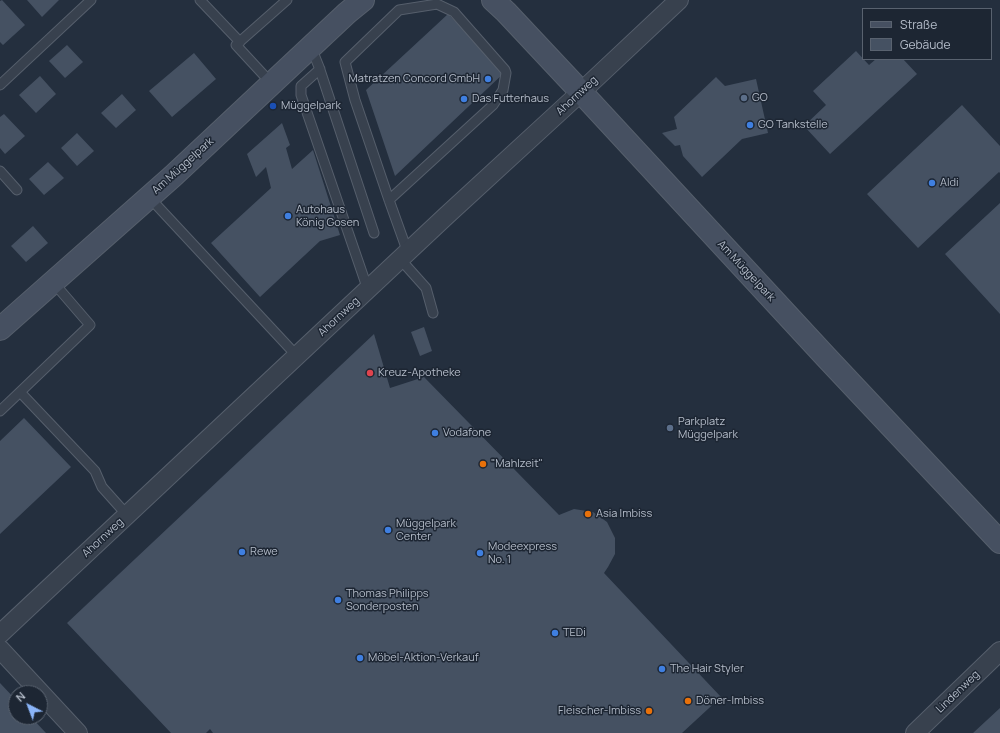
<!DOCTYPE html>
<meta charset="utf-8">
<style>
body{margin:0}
#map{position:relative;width:1000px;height:733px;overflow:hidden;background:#242f3e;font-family:Manrope,sans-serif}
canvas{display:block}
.legend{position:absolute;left:862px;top:8px;width:130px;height:52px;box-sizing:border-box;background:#1d2633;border:1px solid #59626f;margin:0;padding:5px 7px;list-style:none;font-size:12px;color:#b4bcc9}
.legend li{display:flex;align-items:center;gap:8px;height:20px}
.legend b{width:20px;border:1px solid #59626f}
.north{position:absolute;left:8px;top:685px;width:40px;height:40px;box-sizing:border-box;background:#1d2633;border:1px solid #59626f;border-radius:50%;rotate:318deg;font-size:11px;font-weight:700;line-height:16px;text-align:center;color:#b4bcc9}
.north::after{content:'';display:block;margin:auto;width:14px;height:18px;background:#8ab4f8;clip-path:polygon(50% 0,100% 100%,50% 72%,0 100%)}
</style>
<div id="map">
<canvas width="1000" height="733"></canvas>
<ul class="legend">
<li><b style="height:5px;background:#465061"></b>Straße</li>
<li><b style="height:11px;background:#455162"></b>Gebäude</li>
</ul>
<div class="north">N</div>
</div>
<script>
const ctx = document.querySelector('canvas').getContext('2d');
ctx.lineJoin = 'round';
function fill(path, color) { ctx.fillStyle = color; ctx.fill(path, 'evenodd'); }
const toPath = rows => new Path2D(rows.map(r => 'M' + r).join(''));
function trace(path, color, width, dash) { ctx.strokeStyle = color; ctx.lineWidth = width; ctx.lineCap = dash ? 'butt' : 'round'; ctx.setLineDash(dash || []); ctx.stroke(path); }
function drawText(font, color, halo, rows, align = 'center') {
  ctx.font = font + ' Manrope,sans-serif'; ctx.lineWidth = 3; ctx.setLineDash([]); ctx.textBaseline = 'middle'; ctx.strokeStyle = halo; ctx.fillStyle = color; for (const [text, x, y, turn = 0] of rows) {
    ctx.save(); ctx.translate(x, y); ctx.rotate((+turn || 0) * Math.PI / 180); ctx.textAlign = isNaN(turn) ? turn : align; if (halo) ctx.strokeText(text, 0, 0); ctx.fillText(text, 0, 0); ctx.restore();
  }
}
const building = toPath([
 [2,0,25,25,3,45,0,42,0,1],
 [27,0,59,0,42,17],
 [448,14,505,72,395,176,366,90],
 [67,45,83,62,65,78,49,61],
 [856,51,869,65,876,59,903,59,917,74,830,154,804,126,826,105,813,91],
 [194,53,216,79,172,117,149,91],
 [40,76,56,94,36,113,19,95],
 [716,77,725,86,756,79,768,133,742,139,702,177,683,156,680,145,675,146,662,133,677,129,674,117],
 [122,94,136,110,116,128,101,113],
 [962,105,1000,146,1000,173,999,172,918,248,867,194],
 [4,114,25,136,5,154,0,148,0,117],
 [282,123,290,145,286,148,292,169,313,150,340,235,320,241,260,297,211,243,271,188,266,167,256,177,247,154],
 [77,133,94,151,77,166,61,148],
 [48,162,64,178,44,195,29,179],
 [1000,203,1000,314,945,254],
 [33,226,48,243,26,262,11,246],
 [424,327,432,351,420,356,411,332],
 [374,334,390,388,424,377,559,515,574,509,593,512,607,522,615,538,615,554,608,567,604,573,721,697,682,733,213,733,210,729,206,733,171,733,67,623],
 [24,418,71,467,0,534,0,441],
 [0,683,16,700,16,717,31,717,46,733,0,733],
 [1000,708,1000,733,973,733]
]);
const service = toPath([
 [200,0,240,42],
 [308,50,315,57,319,67,374,233],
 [320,69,301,86,301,95,368,290],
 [272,84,236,45,287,0],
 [0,85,91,0],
 [0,171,17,190],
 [149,197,297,356],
 [389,200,493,105,503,90,506,73,505,70,454,12,437,4,399,10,345,62,355,100,389,200,408,253],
 [401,260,426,288,433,313],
 [53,282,90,325,20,392,95,471,102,487,127,515],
 [0,411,20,392]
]);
const minor = toPath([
 [0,634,446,216,581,92,679,0],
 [0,649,78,733],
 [915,733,1000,651]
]);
const secondary = toPath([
 [493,0,506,12,581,92,826,357,1000,542],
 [0,329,173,176,347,13,363,0]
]);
const markers = [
 [488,79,4,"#3f7fe0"],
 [744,98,4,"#5c6f8a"],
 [464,99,4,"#3f7fe0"],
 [273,106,4,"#1a4fb4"],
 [750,125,4,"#3f7fe0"],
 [932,183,4,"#3f7fe0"],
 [288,216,4,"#3f7fe0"],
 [370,373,4,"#e0444e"],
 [670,428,4,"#5c6f8a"],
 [435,433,4,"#3f7fe0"],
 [483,464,4,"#e8710a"],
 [588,514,4,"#e8710a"],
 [388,530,4,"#3f7fe0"],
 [242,552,4,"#3f7fe0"],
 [480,553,4,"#3f7fe0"],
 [338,600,4,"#3f7fe0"],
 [555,633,4,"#3f7fe0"],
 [360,658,4,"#3f7fe0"],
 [662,669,4,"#3f7fe0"],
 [688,701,4,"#e8710a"],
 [649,711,4,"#e8710a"]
];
const poiNames = [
 ["Matratzen Concord GmbH",480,79,"right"],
 ["GO",752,98],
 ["Das Futterhaus",472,99],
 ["Müggelpark",281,106],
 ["GO Tankstelle",758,125],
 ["Aldi",940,183],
 ["Autohaus",296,210],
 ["König Gosen",296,223],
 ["Kreuz-Apotheke",378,373],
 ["Parkplatz",678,422],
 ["Müggelpark",678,435],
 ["Vodafone",443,433],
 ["\"Mahlzeit\"",491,464],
 ["Asia Imbiss",596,514],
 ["Müggelpark",396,524],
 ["Center",396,537],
 ["Modeexpress",488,547],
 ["No. 1",488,560],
 ["Rewe",250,552],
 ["Thomas Philipps",346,594],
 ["Sonderposten",346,607],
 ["TEDi",563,633],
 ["Möbel-Aktion-Verkauf",368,658],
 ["The Hair Styler",670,669],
 ["Döner-Imbiss",696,701],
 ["Fleischer-Imbiss",641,711,"right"]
];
const streetNames = [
 ["Ahornweg",577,96,-43],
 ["Am Müggelpark",183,166,-42],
 ["Am Müggelpark",746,271,47],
 ["Ahornweg",339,317,-43],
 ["Ahornweg",103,538,-43],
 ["Lindenweg",958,692,-44]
];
fill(building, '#455162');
trace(service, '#565f6c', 11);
trace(minor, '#565f6c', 20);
trace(secondary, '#565f6c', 24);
trace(service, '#38414e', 9);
trace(minor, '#38414e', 18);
trace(secondary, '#465061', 22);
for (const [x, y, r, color] of markers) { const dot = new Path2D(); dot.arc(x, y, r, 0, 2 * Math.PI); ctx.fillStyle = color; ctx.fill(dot); trace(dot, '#1d2633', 1.5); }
drawText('11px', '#b4bcc9', '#1d2633', poiNames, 'left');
drawText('11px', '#b4bcc9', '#1d2633', streetNames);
</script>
